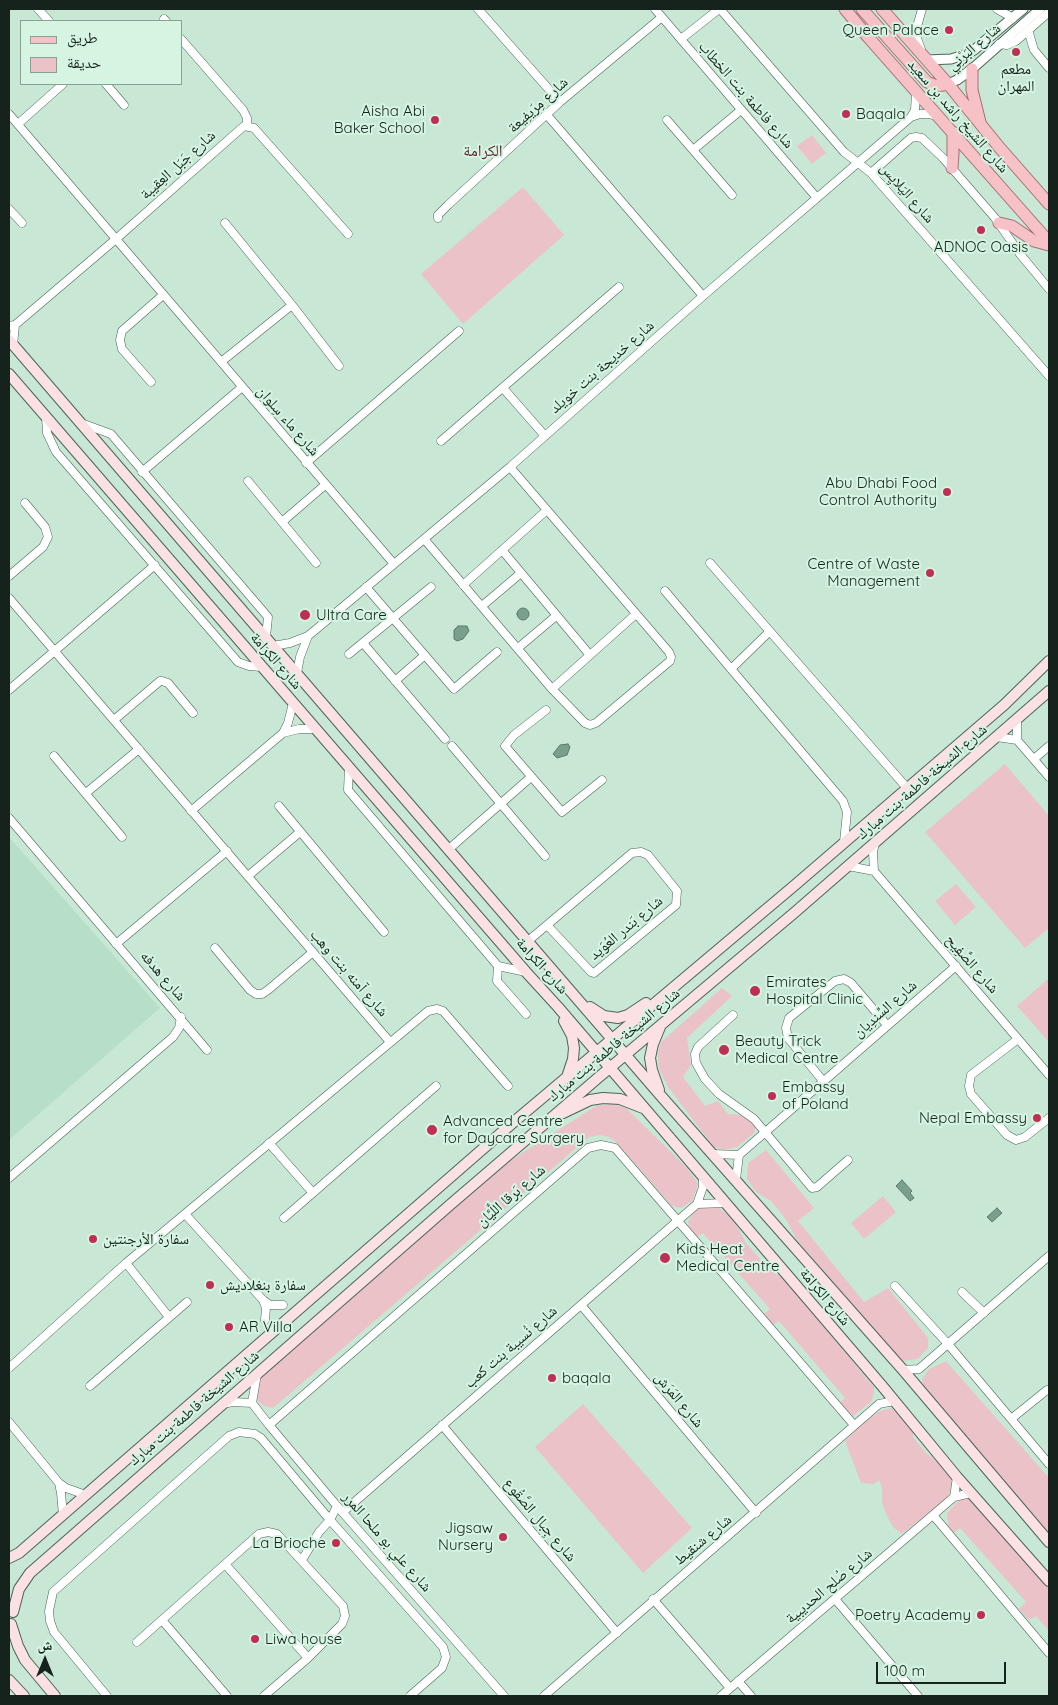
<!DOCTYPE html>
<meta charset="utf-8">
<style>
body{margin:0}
#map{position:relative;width:1058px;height:1705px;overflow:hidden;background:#c8e8d5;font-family:Quicksand,"Noto Naskh Arabic",sans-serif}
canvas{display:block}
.frame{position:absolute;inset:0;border:10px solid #16221c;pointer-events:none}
.legend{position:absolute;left:20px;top:20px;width:162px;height:65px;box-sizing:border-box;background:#d5f5e2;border:1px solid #89a193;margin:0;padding:6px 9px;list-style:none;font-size:15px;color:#16221c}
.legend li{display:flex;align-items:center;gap:10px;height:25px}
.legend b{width:25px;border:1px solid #89a193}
.north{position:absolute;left:20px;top:1635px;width:50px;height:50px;-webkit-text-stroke:4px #d5f5e2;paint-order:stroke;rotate:0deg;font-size:14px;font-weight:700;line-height:20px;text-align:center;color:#16221c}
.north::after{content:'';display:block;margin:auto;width:18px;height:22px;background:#16221c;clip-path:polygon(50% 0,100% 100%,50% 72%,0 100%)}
.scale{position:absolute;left:876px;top:1662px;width:130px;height:22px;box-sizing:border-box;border:2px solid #16221c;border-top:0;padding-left:6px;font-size:15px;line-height:18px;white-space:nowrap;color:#16221c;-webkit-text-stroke:4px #d5f5e2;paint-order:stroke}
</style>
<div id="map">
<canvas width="1058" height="1705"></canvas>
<div class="frame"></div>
<ul class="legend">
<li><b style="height:6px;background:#f7c1c8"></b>طريق</li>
<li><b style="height:14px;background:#ebc2c7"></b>حديقة</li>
</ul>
<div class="north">ش</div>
<div class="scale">100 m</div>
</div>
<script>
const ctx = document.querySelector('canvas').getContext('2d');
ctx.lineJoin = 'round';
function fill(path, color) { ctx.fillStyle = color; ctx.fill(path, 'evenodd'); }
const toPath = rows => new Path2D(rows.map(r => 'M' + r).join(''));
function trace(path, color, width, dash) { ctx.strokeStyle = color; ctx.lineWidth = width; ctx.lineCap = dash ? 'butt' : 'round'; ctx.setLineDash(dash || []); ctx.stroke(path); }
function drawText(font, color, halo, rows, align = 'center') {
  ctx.font = font + ' Quicksand,"Noto Naskh Arabic",sans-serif'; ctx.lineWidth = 4; ctx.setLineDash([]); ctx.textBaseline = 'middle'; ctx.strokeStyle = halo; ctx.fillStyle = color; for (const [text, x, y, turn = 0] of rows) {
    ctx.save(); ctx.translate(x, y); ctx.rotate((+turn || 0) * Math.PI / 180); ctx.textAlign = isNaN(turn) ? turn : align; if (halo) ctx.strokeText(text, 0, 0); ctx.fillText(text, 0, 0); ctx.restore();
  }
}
const built = toPath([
 [9,837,160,1008,9,1140]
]);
const green = toPath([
 [812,135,826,153,812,164,797,146],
 [523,187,564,235,463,324,421,274],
 [1005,764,1049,816,1049,928,1025,948,925,832],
 [956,884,976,907,955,925,935,901],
 [1049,978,1049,1042,1017,1006],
 [722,988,732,996,687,1038,691,1065,683,1077,705,1106,718,1101,728,1114,741,1115,748,1118,756,1126,754,1133,737,1147,724,1150,714,1147,668,1087,659,1069,658,1054,661,1042],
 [609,1104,624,1106,687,1168,698,1184,692,1201,681,1208,672,1206,615,1141,609,1137,600,1135,589,1137,273,1408,264,1406,257,1400,255,1388,258,1376,508,1162,596,1106],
 [766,1150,814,1208,798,1221,864,1302,888,1288,928,1338,928,1348,918,1359,901,1361,797,1240,785,1218,771,1201,756,1192,747,1179,748,1163],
 [883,1196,896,1212,864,1239,851,1223],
 [707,1206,716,1206,729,1216,738,1228,746,1243,767,1267,775,1274,781,1276,874,1387,874,1393,871,1402,853,1416,840,1403,845,1398,779,1321,773,1325,764,1314,770,1309,703,1233,697,1237,690,1229,688,1222,692,1215,697,1209],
 [946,1361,1049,1478,1049,1538,924,1389,922,1380,929,1369],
 [583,1404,692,1528,643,1573,535,1447],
 [891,1408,913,1429,913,1437,925,1452,935,1460,941,1462,953,1480,952,1487,946,1499,902,1534,893,1527,886,1514,882,1502,882,1488,879,1480,874,1484,861,1483,845,1441,864,1422,880,1411],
 [971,1496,1049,1587,1049,1631,1036,1616,1029,1620,1019,1609,1026,1602,960,1528,953,1533,948,1525,947,1513,959,1500]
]);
const water = toPath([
 '517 614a6 6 0 1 1 12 0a6 6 0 1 1-12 0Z',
 [458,626,467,626,469,631,463,639,457,641,454,639,454,630,458,626],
 [568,744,570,747,567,755,557,758,553,754,560,745,568,744],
 [902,1180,912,1191,910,1193,914,1198,910,1201,896,1186,902,1180],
 [997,1208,1002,1213,992,1222,987,1217,997,1208]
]);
const minor = toPath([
 [38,9,49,21],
 [478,9,560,102],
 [655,9,817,198],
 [720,9,844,152,871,173,1049,376],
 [997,9,1013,18],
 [164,19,166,21],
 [1028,30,1034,50,1049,68],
 [181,39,243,110,247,118,247,126],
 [681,39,719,9],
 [999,44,1007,45,1016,41,1049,12],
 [921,49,916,36,916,30,922,9],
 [106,84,124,105],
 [9,114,394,564],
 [547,115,703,296],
 [911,117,920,114,929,114,938,116],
 [667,120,732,195],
 [18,124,63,84],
 [693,150,741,110],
 [871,173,911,138,916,137,922,138,943,158,995,218,1020,254,1049,289],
 [9,209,22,223],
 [438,218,438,215,448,205,560,102,662,17],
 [225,223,292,305,339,366],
 [9,326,15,325,116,239,244,126,254,128,348,234],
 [13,345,15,325],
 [221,362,292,305],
 [151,382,122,349,120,340,122,331,163,295],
 [503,388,545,436],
 [46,417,47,433,56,452,238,662,249,666,262,667],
 [81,423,111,434,268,617,266,637],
 [441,441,619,287],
 [306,463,459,331],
 [142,472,241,388],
 [248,481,316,563],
 [282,522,325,485],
 [425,540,552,689,585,723,590,725,596,723,670,661,671,657,669,652,510,467],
 [502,550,589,654],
 [710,563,907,788],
 [9,576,43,547,48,537,45,527,25,503],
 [463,585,547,510],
 [366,587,454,689,497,652],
 [665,591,843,801,847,812,844,842],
 [9,598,390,1042],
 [482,606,521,573],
 [363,643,445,739],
 [273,646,290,643,308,636,510,467,703,296,911,117,915,110,916,92],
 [518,648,556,616],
 [349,654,431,587],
 [731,669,769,632],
 [297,673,300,657,308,636],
 [395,681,425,655],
 [552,689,636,614],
 [9,690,155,565],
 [293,703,288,723,283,733,299,729,316,729],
 [546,710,514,735,505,746,562,812,602,780],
 [114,720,160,681,162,681,168,683,193,713],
 [1017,720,1017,740,1049,777],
 [997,737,1017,740],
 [452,746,545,856],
 [54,756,122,837],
 [1034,759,1049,746],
 [349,768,348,790,498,966,526,972],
 [86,793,139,749],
 [279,806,384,932],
 [191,811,283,733],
 [9,818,207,1050],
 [449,849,531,777],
 [848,866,874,871,1049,1075],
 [874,871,873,852,875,843],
 [248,876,300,832],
 [528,941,547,925,632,853,641,852,648,855,677,891,676,905,594,973,591,972,547,925],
 [116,944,227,851],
 [215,948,250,990,256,994,262,994,268,990,313,952],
 [498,966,497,981,526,1014],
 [733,1015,698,1047,695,1054,696,1063,705,1079,719,1094,754,1119,812,1188,817,1187,848,1160],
 [1018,1039,971,1075,969,1086,971,1094,1007,1135,1016,1140,1025,1137,1049,1118],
 [823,1081,788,1038,786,1028,789,1018,835,981,844,979,851,983,887,1025],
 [269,1143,313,1193],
 [713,1154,739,1155],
 [9,1178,173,1037,179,1028,181,1017],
 [736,1179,739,1155,956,966],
 [697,1204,726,1203],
 [185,1214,263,1300,270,1305,283,1305],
 [284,1218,436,1086],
 [126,1263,169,1317],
 [895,1286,948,1344,1049,1464],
 [962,1292,984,1313],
 [263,1300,266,1308,265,1320],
 [581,1305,756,1513],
 [9,1368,126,1263,428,1011,437,1009,443,1011,508,1086],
 [903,1370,919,1369,1049,1256],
 [257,1374,252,1403,269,1425,337,1506,504,1696],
 [90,1386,187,1302],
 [222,1404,233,1402,252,1403],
 [1011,1419,1047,1390,1049,1390],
 [9,1422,59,1483,66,1488,86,1495],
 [269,1425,588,1148,601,1145,615,1148,854,1425],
 [442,1425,617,1633],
 [59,1483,61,1493,63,1515],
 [954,1497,957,1477],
 [343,1512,697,1204,703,1187,703,1178],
 [933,1515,1049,1653],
 [302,1560,319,1532,330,1520,337,1506],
 [225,1564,308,1658],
 [653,1599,730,1688],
 [835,1599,918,1696],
 [162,1620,227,1696],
 [137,1642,259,1534,268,1532,277,1534,343,1606,345,1616,342,1624,308,1658,264,1696],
 [738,1681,751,1696],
 [107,1696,54,1632,50,1621,49,1611,53,1592,229,1436,239,1432,255,1434,261,1438,330,1520,443,1647,446,1657,442,1668,410,1696],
 [544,1696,879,1404,894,1401],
 [721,1696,954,1497,971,1493]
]);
const tertiary = toPath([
 [927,60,951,59,967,54,974,50,1023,9],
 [948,84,957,80,972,69,1040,9]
]);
const secondary = toPath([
 [9,340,661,1096,903,1370,1049,1542],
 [9,374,526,972,558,1007,883,1387,957,1477,1049,1581],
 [590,1007,604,1016,618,1018,628,1015,646,1003],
 [564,1021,572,1036,574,1048,573,1059,568,1074],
 [659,1090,652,1070,650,1058,653,1044,660,1027],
 [563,1113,590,1100,603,1098,620,1099,643,1108],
 [9,1558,19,1553,516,1120,795,885,1004,705,1049,661],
 [13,1612,19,1589,30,1573,451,1204,599,1077,794,913,1049,691],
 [11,1624,18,1646,25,1660,55,1696],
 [9,1680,24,1696]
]);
const primary = toPath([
 [845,9,868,37,1049,242],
 [862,9,927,82,937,86,948,84],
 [882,9,948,84,999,147,1049,204],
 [972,69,972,90,980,122],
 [952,168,953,154,953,132],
 [999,223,1012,226,1034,241,1049,245]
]);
const markers = [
 [949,30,5,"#be2f54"],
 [1016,52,5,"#be2f54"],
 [846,114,5,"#be2f54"],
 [435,120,5,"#be2f54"],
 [981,230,5,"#be2f54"],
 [947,492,5,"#be2f54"],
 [930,573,5,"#be2f54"],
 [305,615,6,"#be2f54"],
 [755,991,6,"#be2f54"],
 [724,1050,6,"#be2f54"],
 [772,1096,5,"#be2f54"],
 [1037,1118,5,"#be2f54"],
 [432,1130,6,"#be2f54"],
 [93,1239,5,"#be2f54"],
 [665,1258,6,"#be2f54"],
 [210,1285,5,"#be2f54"],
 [229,1327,5,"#be2f54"],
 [552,1378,5,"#be2f54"],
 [503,1537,5,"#be2f54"],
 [336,1543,5,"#be2f54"],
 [981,1615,5,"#be2f54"],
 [255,1639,5,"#be2f54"]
];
const poiNames = [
 ["Queen Palace",939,30,"right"],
 ["مطعم",1016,69,"center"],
 ["المهران",1016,86,"center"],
 ["Aisha Abi",425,111,"right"],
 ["Baker School",425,128,"right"],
 ["Baqala",856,114],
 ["ADNOC Oasis",981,247,"center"],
 ["Abu Dhabi Food",937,483,"right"],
 ["Control Authority",937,500,"right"],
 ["Centre of Waste",920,564,"right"],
 ["Management",920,581,"right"],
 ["Ultra Care",316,615],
 ["Emirates",766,982],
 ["Hospital Clinic",766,999],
 ["Beauty Trick",735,1041],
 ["Medical Centre",735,1058],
 ["Embassy",782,1087],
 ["of Poland",782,1104],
 ["Nepal Embassy",1027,1118,"right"],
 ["Advanced Centre",443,1121],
 ["for Daycare Surgery",443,1138],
 ["سفارة الأرجنتين",103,1239],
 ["Kids Heat",676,1249],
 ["Medical Centre",676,1266],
 ["سفارة بنغلاديش",220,1285],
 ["AR Villa",239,1327],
 ["baqala",562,1378],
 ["Jigsaw",493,1528,"right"],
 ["Nursery",493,1545,"right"],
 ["La Brioche",326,1543,"right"],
 ["Poetry Academy",971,1615,"right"],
 ["Liwa house",265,1639]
];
const streetNames = [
 ["شارع البَرْنِي",974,47,-40],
 ["شارع فاطمة بنت الخطاب",746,95,49],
 ["شارع مِرَيفِيعة",538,105,-42],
 ["شارع الشيخ راشد بن سعيد",958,116,49],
 ["شارع جَبَل العِقيبة",178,165,-42],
 ["شارع اليَلايِس",907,193,49],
 ["شارع خديجة بنت خويلد",602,367,-41],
 ["شارع ماء سِلوان",288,421,49],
 ["شارع الكرامة",276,661,49],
 ["شارع الشيخة فاطمة بنت مبارك",922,782,-41],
 ["شارع بَندر العُوَيد",626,928,-40],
 ["شارع الصَّفِيح",972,964,49],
 ["شارع الكرامة",542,966,48],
 ["شارع آمنه بنت وهب",349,973,49],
 ["شارع هدفه",163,976,49],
 ["شارع السِّندِيان",885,1009,-41],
 ["شارع الشيخة فاطمة بنت مبارك",614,1045,-40],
 ["شارع بَرقا اللَّيَّان",511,1196,-41],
 ["شارع الكرامة",825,1297,50],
 ["شارع نُسيبة بنت كعب",511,1347,-41],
 ["شارع المَرَش",679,1400,50],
 ["شارع الشيخة فاطمة بنت مبارك",194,1408,-41],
 ["شارع جِبال الصَّقُوع",540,1520,50],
 ["شارع شنقيط",703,1540,-40],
 ["شارع علي بو ملحا المرر",387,1542,49],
 ["شارع صُلح الحديبية",829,1586,-40]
];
const neighbourhoodNames = [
 ["الكرامة",483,151]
];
fill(built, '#b7dec7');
fill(green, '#ebc2c7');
fill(water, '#7aa08b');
trace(water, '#5c7a6a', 1);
trace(minor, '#4a6556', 9);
trace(tertiary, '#4a6556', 11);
trace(secondary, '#4a6556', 12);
trace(primary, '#a56f74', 13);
trace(minor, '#fff', 8);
trace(tertiary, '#fff', 9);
trace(secondary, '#fbe0e4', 10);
trace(primary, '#f7c1c8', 11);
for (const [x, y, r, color] of markers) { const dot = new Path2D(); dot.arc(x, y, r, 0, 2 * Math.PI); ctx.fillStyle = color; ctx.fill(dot); trace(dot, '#d5f5e2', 2); }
drawText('15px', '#16221c', '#d5f5e2', poiNames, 'left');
drawText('15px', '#16221c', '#d5f5e2', streetNames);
drawText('16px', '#621d2c', '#d5f5e2', neighbourhoodNames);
</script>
